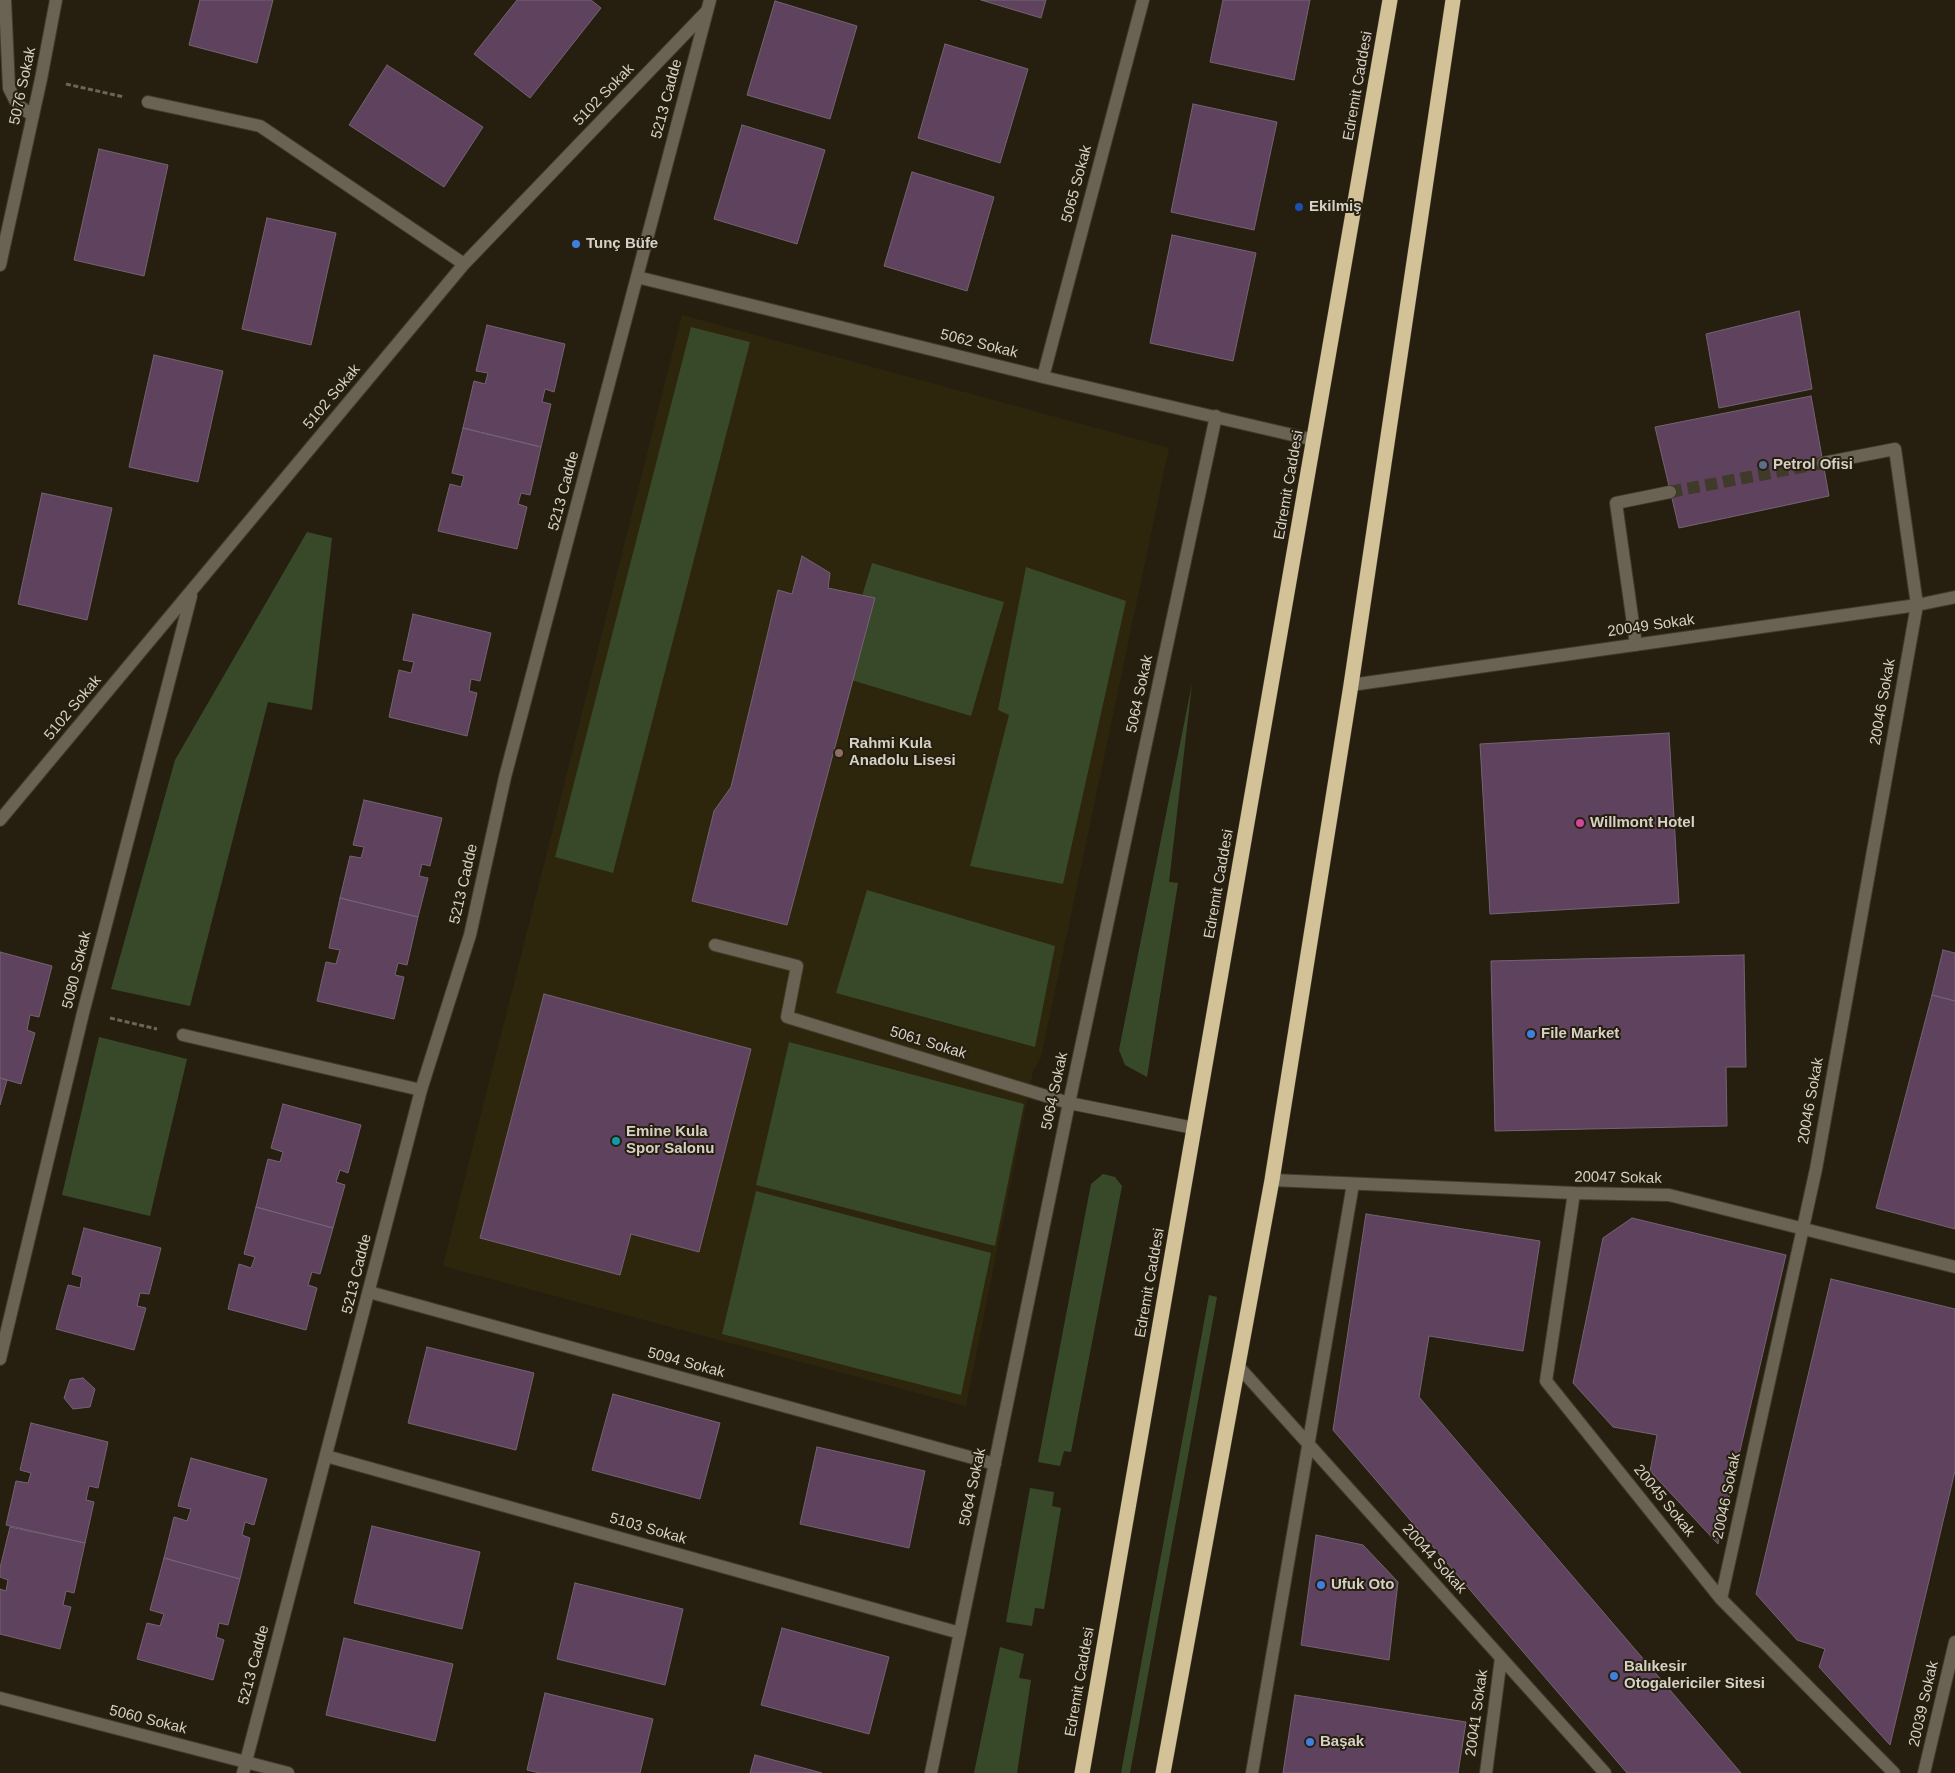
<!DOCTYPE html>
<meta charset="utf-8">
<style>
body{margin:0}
canvas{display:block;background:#261f0f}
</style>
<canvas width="1955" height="1773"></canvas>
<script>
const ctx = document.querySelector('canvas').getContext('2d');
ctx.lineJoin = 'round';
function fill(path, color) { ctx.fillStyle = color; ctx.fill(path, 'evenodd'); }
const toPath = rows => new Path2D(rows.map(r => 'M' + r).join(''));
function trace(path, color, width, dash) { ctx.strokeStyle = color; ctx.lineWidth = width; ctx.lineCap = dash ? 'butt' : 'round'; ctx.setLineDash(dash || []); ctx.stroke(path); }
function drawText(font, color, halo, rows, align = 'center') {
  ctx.font = font + ' Arial,sans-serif'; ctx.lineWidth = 4; ctx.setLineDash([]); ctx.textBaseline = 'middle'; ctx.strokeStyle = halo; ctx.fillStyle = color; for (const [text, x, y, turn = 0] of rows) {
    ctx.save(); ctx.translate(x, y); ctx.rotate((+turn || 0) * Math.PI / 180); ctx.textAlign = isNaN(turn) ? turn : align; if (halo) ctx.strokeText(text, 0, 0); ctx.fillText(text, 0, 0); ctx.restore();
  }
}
const built = toPath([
 [682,315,1169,448,1041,1057,1033,1071,966,1406,443,1266]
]);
const green = toPath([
 [691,327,750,342,613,873,555,857],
 [307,532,332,538,312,710,268,702,190,1006,111,989,175,760],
 [872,563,1004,602,971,716,838,676],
 [1026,567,1126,601,1063,884,970,866,1009,715,998,710],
 [1192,684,1169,882,1178,883,1147,1077,1125,1065,1119,1050],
 [867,890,1055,946,1035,1047,836,993],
 [99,1037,187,1059,150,1216,62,1195],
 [789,1042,1024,1104,995,1246,756,1185],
 [1103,1174,1115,1177,1122,1186,1071,1452,1064,1451,1060,1466,1038,1462,1091,1184],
 [756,1191,991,1253,961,1395,722,1334],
 [1209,1295,1217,1297,1130,1773,1121,1773],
 [1030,1488,1054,1492,1052,1506,1061,1508,1044,1609,1035,1608,1032,1626,1006,1622],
 [1000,1647,1024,1654,1019,1678,1031,1680,1017,1773,974,1773]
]);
const building = toPath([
 [200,0,273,0,257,63,189,45,200,0],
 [517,0,591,0,601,8,530,98,474,54,517,0],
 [981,0,1046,0,1041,18,981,0],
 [1223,0,1310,0,1294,80,1210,62,1223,0],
 [775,1,857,26,830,119,747,95,775,1],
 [945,44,1028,69,1000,163,918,138,945,44],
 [387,65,483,127,444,187,349,125,387,65],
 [1193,104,1277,122,1254,230,1171,212,1193,104],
 [742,125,825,150,797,244,714,219,742,125],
 [99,149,168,165,144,276,74,260,99,149],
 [912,172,994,197,967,291,884,266,912,172],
 [267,218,336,233,311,345,242,329,267,218],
 [1172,235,1256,253,1233,361,1150,343,1172,235],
 [1799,311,1812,389,1719,408,1706,334,1799,311],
 [487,325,565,344,554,392,545,389,542,402,551,404,541,447,463,428,474,381,485,384,488,373,476,371,487,325],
 [154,355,223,371,198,482,129,467,154,355],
 [1811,396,1829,496,1679,528,1655,427,1811,396],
 [463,428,541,447,530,495,521,493,518,504,527,507,517,549,438,531,450,484,461,487,464,476,452,473,463,428],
 [42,493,112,508,87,620,18,604,42,493],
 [802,556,830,573,828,588,875,598,787,925,692,901,714,811,731,787,778,590,792,594,802,556],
 [413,614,491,633,480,681,471,679,469,691,477,693,467,736,389,717,399,670,411,673,414,662,403,660,413,614],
 [1669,733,1679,903,1490,914,1480,744,1669,733],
 [364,800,442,818,430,866,422,864,419,876,428,878,418,917,340,898,350,856,361,858,364,847,353,845,364,800],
 [340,898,418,917,407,965,398,963,395,975,404,977,394,1019,317,1001,326,962,336,964,340,950,329,948,340,898],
 [1943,950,1955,953,1955,1001,1932,995,1943,950],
 [0,952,52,966,39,1017,30,1015,27,1030,35,1033,21,1084,0,1078,0,952],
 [1744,955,1746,1067,1726,1067,1727,1126,1495,1131,1491,961,1744,955],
 [544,994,751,1049,699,1252,631,1234,620,1275,480,1238,544,994],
 [1932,995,1955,1001,1955,1229,1876,1208,1932,995],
 [0,1078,7,1080,0,1105,0,1078],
 [283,1104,361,1125,348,1173,340,1170,336,1182,345,1185,333,1228,256,1207,268,1159,280,1162,283,1152,271,1148,283,1104],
 [256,1207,333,1228,320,1274,312,1272,308,1285,317,1288,306,1330,228,1309,239,1264,251,1268,255,1257,244,1254,256,1207],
 [1366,1214,1540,1241,1523,1351,1429,1336,1419,1397,1741,1773,1627,1773,1333,1430,1366,1214],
 [1632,1218,1786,1255,1718,1544,1650,1471,1657,1435,1613,1427,1573,1383,1603,1238,1632,1218],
 [84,1228,161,1248,149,1294,140,1293,137,1306,146,1308,134,1350,56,1329,68,1285,80,1288,82,1277,72,1274,84,1228],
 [1831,1279,1955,1309,1955,1471,1890,1745,1819,1667,1825,1649,1797,1640,1756,1594,1831,1279],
 [427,1347,534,1373,516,1450,408,1423,427,1347],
 [83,1378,95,1389,90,1407,73,1409,64,1398,70,1380,83,1378],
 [613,1394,720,1423,700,1499,592,1470,613,1394],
 [31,1423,108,1442,98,1488,89,1486,86,1500,94,1502,85,1543,6,1525,16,1481,28,1483,31,1473,20,1470,31,1423],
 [817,1447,925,1471,909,1548,800,1524,817,1447],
 [191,1458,267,1479,254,1525,245,1522,242,1535,250,1538,240,1579,164,1558,174,1517,187,1521,191,1509,178,1506,191,1458],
 [372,1526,480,1552,462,1629,354,1603,372,1526],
 [10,1527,85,1543,74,1593,66,1591,63,1605,71,1607,60,1649,0,1634,0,1589,6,1591,8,1580,0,1577,0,1568,10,1527],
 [1316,1535,1363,1545,1398,1582,1389,1660,1301,1645,1316,1535],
 [164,1558,240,1579,228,1625,219,1623,216,1637,224,1640,213,1680,137,1659,147,1623,160,1626,164,1614,150,1610,164,1558],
 [575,1583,683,1609,665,1685,557,1659,575,1583],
 [782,1628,889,1657,869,1734,761,1705,782,1628],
 [344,1638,453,1664,435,1741,326,1715,344,1638],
 [545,1693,653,1719,640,1773,540,1773,527,1770,545,1693],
 [1295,1695,1466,1722,1458,1773,1283,1773,1295,1695],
 [755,1755,822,1773,750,1773,755,1755]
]);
const minorTunnel = toPath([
 [1670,492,1823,463]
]);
const path = toPath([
 [66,84,124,97],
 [110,1018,157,1029]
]);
const minor = toPath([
 [5,0,9,88,17,104,33,116],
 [148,102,260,126,464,264],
 [0,265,41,79,56,0],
 [637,277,1043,377,1314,440],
 [1043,377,1143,0],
 [1636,645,1616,503,1670,492],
 [1351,685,1917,605,1955,597],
 [0,820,464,264,706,12],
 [715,945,797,966,787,1017,1069,1103,1194,1128],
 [183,1035,421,1090],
 [1272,1180,1574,1193,1669,1195,1955,1267],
 [1574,1193,1546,1381,1721,1599,1894,1773],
 [369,1292,995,1464],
 [0,1359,83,1013,191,596],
 [1238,1366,1605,1773],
 [326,1456,960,1633],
 [1721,1599,1816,1169,1917,605,1895,449,1823,463],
 [0,1698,288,1773],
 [243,1773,421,1090,470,935,505,777,710,0],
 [931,1773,1069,1103,1216,416],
 [1252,1773,1353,1184],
 [1486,1773,1501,1658],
 [1924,1773,1955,1642]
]);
const highway = toPath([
 [1082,1773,1390,0],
 [1163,1773,1272,1180,1351,685,1453,0]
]);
const markers = [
 [1299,207,5,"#1a4fb4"],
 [576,244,5,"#3f7fe0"],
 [1763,465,5,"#5c6f8a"],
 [839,753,5,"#8d6e63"],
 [1580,823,5,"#d1479c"],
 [1531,1034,5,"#3f7fe0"],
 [616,1141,5,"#0f9aa8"],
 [1321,1585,5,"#3f7fe0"],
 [1614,1676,5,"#3f7fe0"],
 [1310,1742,5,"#3f7fe0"]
];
const streetNames = [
 ["5076 Sokak",23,86,-78],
 ["Edremit Caddesi",1358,86,-80],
 ["5102 Sokak",604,95,-46],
 ["5213 Cadde",667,99,-75],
 ["5065 Sokak",1077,184,-75],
 ["5062 Sokak",979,344,14],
 ["5102 Sokak",332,397,-50],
 ["Edremit Caddesi",1289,485,-80],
 ["5213 Cadde",564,491,-75],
 ["20049 Sokak",1651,626,-8],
 ["5064 Sokak",1140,694,-78],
 ["20046 Sokak",1883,702,-80],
 ["5102 Sokak",73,708,-50],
 ["5213 Cadde",464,884,-77],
 ["Edremit Caddesi",1219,884,-80],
 ["5080 Sokak",77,970,-76],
 ["5061 Sokak",928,1043,17],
 ["5064 Sokak",1055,1091,-78],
 ["20046 Sokak",1811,1101,-80],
 ["20047 Sokak",1618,1178,1],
 ["5213 Cadde",357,1274,-76],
 ["Edremit Caddesi",1150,1283,-80],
 ["5094 Sokak",686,1363,15],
 ["5064 Sokak",973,1487,-78],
 ["20046 Sokak",1727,1496,-78],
 ["20045 Sokak",1664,1501,51],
 ["5103 Sokak",648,1529,16],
 ["20044 Sokak",1434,1559,48],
 ["5213 Cadde",254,1665,-75],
 ["Edremit Caddesi",1080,1682,-80],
 ["20039 Sokak",1924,1704,-77],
 ["20041 Sokak",1477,1713,-82],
 ["5060 Sokak",148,1720,14]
];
const poiNames = [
 ["Ekilmiş",1309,207],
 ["Tunç Büfe",586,244],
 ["Petrol Ofisi",1773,465],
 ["Rahmi Kula",849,744],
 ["Anadolu Lisesi",849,761],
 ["Willmont Hotel",1590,823],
 ["File Market",1541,1034],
 ["Emine Kula",626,1132],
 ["Spor Salonu",626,1149],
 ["Ufuk Oto",1331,1585],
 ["Balıkesir",1624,1667],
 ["Otogalericiler Sitesi",1624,1684],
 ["Başak",1320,1742]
];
fill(built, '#2e250d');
fill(green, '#38492a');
fill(building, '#5f425e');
trace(building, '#736372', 1);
trace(minorTunnel, '#403a2a', 12, [12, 6]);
trace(minor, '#423b2c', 14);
trace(highway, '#423b2c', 16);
trace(path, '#6b6557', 3, [5, 2.5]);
trace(minor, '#6a6353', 12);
trace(highway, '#d3c298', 15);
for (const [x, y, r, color] of markers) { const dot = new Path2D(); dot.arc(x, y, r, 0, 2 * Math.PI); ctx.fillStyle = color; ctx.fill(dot); trace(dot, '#261f0f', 2); }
drawText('15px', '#d5d1c6', '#261f0f', streetNames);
drawText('bold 15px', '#d5d1c6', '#261f0f', poiNames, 'left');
</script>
